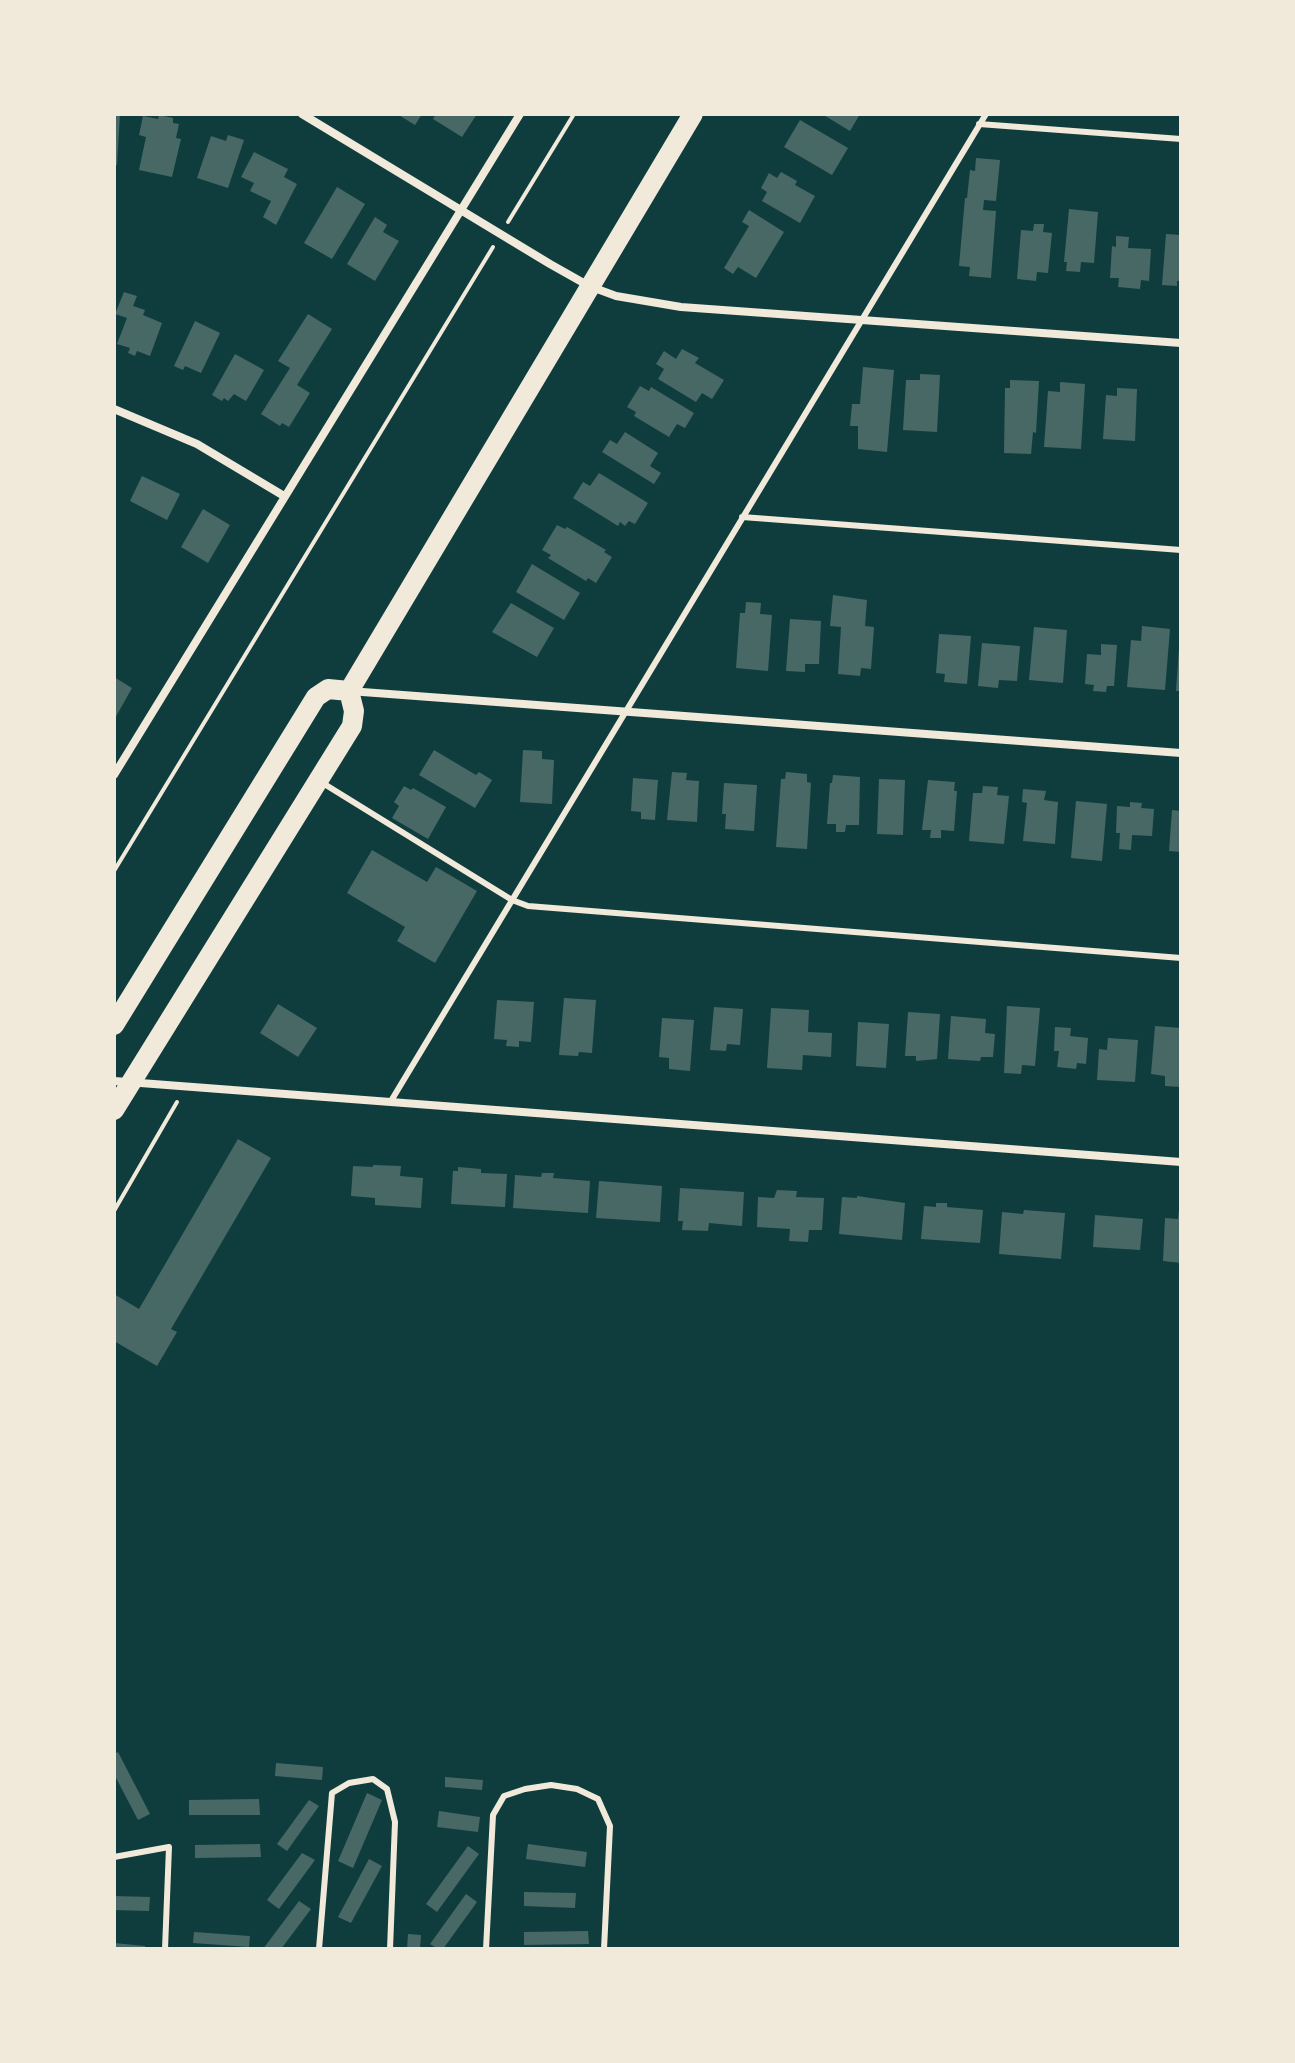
<!DOCTYPE html>
<style>
body{margin:0}
#map{position:relative;width:1295px;height:2063px;overflow:hidden;background:#0f3d3e;font-family:"Noto Serif",serif}
canvas{display:block}
.frame{position:absolute;inset:0;border:116px solid #f1e9da;pointer-events:none}
</style>
<div id="map">
<canvas width="1295" height="2063"></canvas>
<div class="frame"></div>
</div>
<script>
const ctx = document.querySelector('canvas').getContext('2d');
ctx.lineJoin = 'round';
function fill(path, color) { ctx.fillStyle = color; ctx.fill(path, 'evenodd'); }
const toPath = rows => new Path2D(rows.map(r => 'M' + r).join(''));
function trace(path, color, width, dash) { ctx.strokeStyle = color; ctx.lineWidth = width; ctx.lineCap = dash ? 'butt' : 'round'; ctx.setLineDash(dash || []); ctx.stroke(path); }
const building = toPath([
 [114,114,120,114,117,165,114,165],
 [397,114,422,114,415,125],
 [436,114,477,114,462,137,433,119],
 [822,114,860,114,850,131],
 [159,115,173,118,173,123,179,124,176,138,181,139,172,177,139,170,146,137,139,135,143,116,158,119],
 [800,120,848,148,832,175,784,147],
 [228,135,244,140,228,188,197,178,211,136,226,141],
 [254,152,288,169,284,177,297,184,276,225,263,217,271,201,250,191,254,183,241,177],
 [976,158,1000,160,996,201,984,200,983,210,996,211,991,278,969,276,970,267,959,266,965,198,967,198,970,170,975,171],
 [781,172,797,181,795,185,815,196,800,223,762,201,767,192,761,188,769,173,777,178],
 [337,187,365,204,332,259,304,243],
 [1069,209,1098,212,1094,263,1081,262,1080,272,1066,271,1067,262,1064,262],
 [749,210,784,232,756,278,738,267,733,274,724,268,749,226,742,222],
 [375,217,387,225,383,232,399,241,375,281,347,264],
 [1034,224,1044,224,1043,232,1052,233,1048,273,1037,272,1036,281,1017,279,1021,230,1033,231],
 [1166,234,1181,235,1181,281,1177,281,1177,286,1162,285],
 [1116,236,1129,237,1128,248,1151,249,1149,281,1141,280,1140,289,1118,287,1119,278,1110,278,1112,246,1116,247],
 [124,292,137,296,133,306,145,310,143,315,162,323,150,356,137,351,135,356,128,353,130,348,117,344,127,318,115,314],
 [308,314,332,329,297,385,310,393,289,427,282,423,280,426,261,414,290,368,278,361],
 [195,321,220,333,201,373,185,366,183,370,174,366],
 [682,349,699,358,695,363,724,380,712,399,702,393,696,402,658,379,664,369,656,364,664,351,676,359],
 [235,354,264,370,246,401,234,394,228,401,224,398,222,401,212,395],
 [863,367,894,370,887,452,858,449,858,426,850,426,852,404,860,404],
 [920,374,940,375,937,432,903,430,906,380,920,380],
 [1010,380,1039,381,1036,433,1033,432,1031,454,1004,453,1005,388,1010,388],
 [1060,382,1085,384,1081,449,1044,447,1048,391,1060,392],
 [640,386,649,391,651,387,694,413,685,428,677,424,669,437,634,416,636,412,627,407],
 [1117,388,1137,389,1135,441,1103,439,1106,395,1117,396],
 [625,432,658,453,650,466,661,473,654,484,602,452,610,440,617,444],
 [599,473,648,503,635,524,629,521,625,526,620,522,618,526,573,498,583,482,590,486],
 [142,476,180,494,167,520,130,501],
 [203,509,230,525,208,563,181,547],
 [557,525,565,529,567,527,606,550,604,552,612,557,596,583,588,578,586,581,548,558,551,555,542,550],
 [532,564,580,593,564,620,516,592],
 [833,595,867,600,865,626,874,627,871,669,861,668,860,676,838,674,841,627,830,626],
 [746,602,761,603,760,614,772,615,768,671,736,668,740,613,745,613],
 [511,603,554,628,537,657,492,632],
 [790,619,821,621,819,664,805,664,805,672,786,671],
 [1142,626,1170,629,1165,690,1127,687,1131,640,1141,641],
 [1034,627,1067,630,1063,683,1029,680],
 [939,634,971,636,967,684,944,682,945,674,936,673],
 [982,643,1020,646,1017,681,999,680,998,688,978,686],
 [1101,644,1117,645,1114,686,1107,686,1106,692,1093,691,1094,685,1085,684,1087,654,1101,655],
 [1179,648,1181,648,1181,691,1176,691],
 [114,677,132,688,114,720],
 [434,750,476,775,479,772,492,780,475,808,419,775],
 [523,750,542,751,542,759,554,760,552,804,520,802],
 [672,772,687,773,686,780,699,781,697,822,667,820],
 [786,772,807,774,807,782,811,783,807,849,776,847,781,779,785,779],
 [833,775,860,777,859,825,846,825,845,832,836,832,836,824,827,824,830,783,832,783],
 [633,778,658,780,655,820,641,819,641,812,631,811],
 [879,779,905,780,903,835,877,834],
 [928,780,955,782,954,791,957,791,954,831,941,830,941,838,930,838,931,830,922,830],
 [724,783,757,785,754,831,725,829,726,814,722,814],
 [404,786,411,790,413,788,446,807,428,839,392,818,399,806,394,802],
 [983,786,998,787,997,795,1009,796,1004,844,969,841,973,793,982,793],
 [1023,789,1046,791,1044,800,1058,802,1055,844,1023,841,1027,803,1022,802],
 [1076,801,1107,804,1102,861,1071,858],
 [1130,802,1142,803,1141,808,1154,809,1152,836,1132,835,1131,850,1119,849,1120,833,1116,833,1117,806,1130,807],
 [1172,810,1181,811,1181,852,1169,851],
 [372,850,427,882,436,867,477,891,435,963,397,941,405,927,347,893],
 [564,998,596,1000,592,1053,579,1052,578,1056,559,1055],
 [497,1000,534,1002,531,1042,519,1041,519,1047,506,1046,507,1040,494,1039],
 [278,1004,317,1028,298,1057,260,1033],
 [1007,1006,1040,1008,1035,1066,1022,1065,1021,1074,1004,1073],
 [714,1007,743,1009,740,1045,727,1044,726,1051,710,1050],
 [771,1008,809,1010,808,1032,832,1033,831,1057,803,1055,802,1070,767,1068],
 [908,1012,940,1014,937,1059,916,1061,916,1056,905,1056],
 [951,1016,986,1019,985,1033,995,1034,993,1057,981,1057,980,1061,948,1059],
 [662,1018,694,1020,690,1071,669,1069,669,1058,659,1057],
 [858,1022,889,1024,886,1068,856,1066],
 [1155,1026,1181,1028,1181,1087,1165,1086,1165,1076,1151,1074],
 [1055,1027,1071,1028,1070,1036,1088,1038,1086,1064,1077,1063,1076,1069,1057,1067,1059,1051,1054,1051],
 [1108,1038,1138,1040,1135,1082,1097,1080,1099,1049,1107,1050],
 [238,1139,271,1158,171,1329,177,1332,157,1366,114,1341,114,1294,139,1309],
 [373,1165,401,1166,400,1176,423,1178,421,1208,375,1205,375,1198,351,1196,353,1166,373,1167],
 [458,1167,481,1169,481,1173,507,1174,505,1207,451,1204,453,1171,458,1171],
 [542,1173,554,1173,553,1178,590,1181,588,1213,513,1208,515,1175,541,1177],
 [599,1181,662,1186,660,1222,596,1218],
 [680,1188,744,1192,742,1226,709,1223,708,1231,682,1230,683,1221,678,1221],
 [777,1190,797,1191,796,1197,824,1198,822,1230,809,1230,808,1242,789,1241,790,1229,757,1227,758,1197,774,1198],
 [857,1196,905,1203,902,1240,839,1234,842,1197,857,1198],
 [936,1203,947,1203,947,1207,983,1210,980,1243,921,1239,924,1206,936,1207],
 [1024,1210,1065,1213,1061,1259,999,1254,1002,1212,1023,1214],
 [1179,1210,1181,1210,1181,1263,1163,1261,1165,1218,1178,1219],
 [1095,1215,1143,1219,1140,1250,1093,1247],
 [118,1752,150,1814,138,1820,114,1774,114,1754],
 [276,1763,323,1767,322,1780,275,1776],
 [445,1777,483,1780,482,1790,445,1787],
 [367,1793,382,1800,353,1868,338,1861],
 [259,1799,260,1815,189,1815,189,1800],
 [309,1800,319,1806,287,1851,277,1844],
 [439,1811,480,1817,478,1832,437,1827],
 [260,1844,261,1857,195,1858,195,1845],
 [528,1844,587,1852,585,1867,526,1859],
 [468,1846,479,1854,437,1912,426,1904],
 [302,1853,315,1860,279,1909,267,1900],
 [369,1859,382,1866,351,1923,338,1917],
 [524,1892,576,1893,575,1908,524,1906],
 [466,1894,477,1902,443,1949,438,1949,430,1944],
 [114,1896,150,1897,149,1911,114,1910],
 [299,1901,311,1909,281,1949,263,1949],
 [588,1931,589,1944,524,1945,524,1932],
 [194,1932,250,1936,249,1947,193,1943],
 [408,1934,421,1935,420,1949,407,1949],
 [114,1943,145,1946,145,1949,114,1949]
]);
const path = toPath([
 [508,222,574,114],
 [114,871,493,247],
 [114,1211,177,1102]
]);
const service = toPath([
 [979,124,1181,139],
 [742,517,1181,550],
 [321,782,512,900,528,906,1181,958],
 [391,1101,986,114],
 [114,1857,169,1847,165,1949],
 [319,1949,332,1793,349,1783,373,1779,387,1789,395,1822,390,1949],
 [486,1949,493,1815,504,1796,525,1789,551,1785,577,1789,598,1799,610,1826,604,1949]
]);
const minor = toPath([
 [302,114,550,264,589,286,616,296,681,307,1181,343],
 [114,409,197,444,284,496],
 [349,691,1181,753],
 [114,775,520,114],
 [114,1081,1181,1162]
]);
const primary = toPath([
 [114,1025,316,697,328,689,349,691],
 [114,1110,352,726,354,711,349,691,693,114]
]);
fill(building, '#486865');
trace(path, '#f1e9da', 4);
trace(service, '#f1e9da', 6);
trace(minor, '#f1e9da', 8);
trace(primary, '#f1e9da', 20);
</script>
